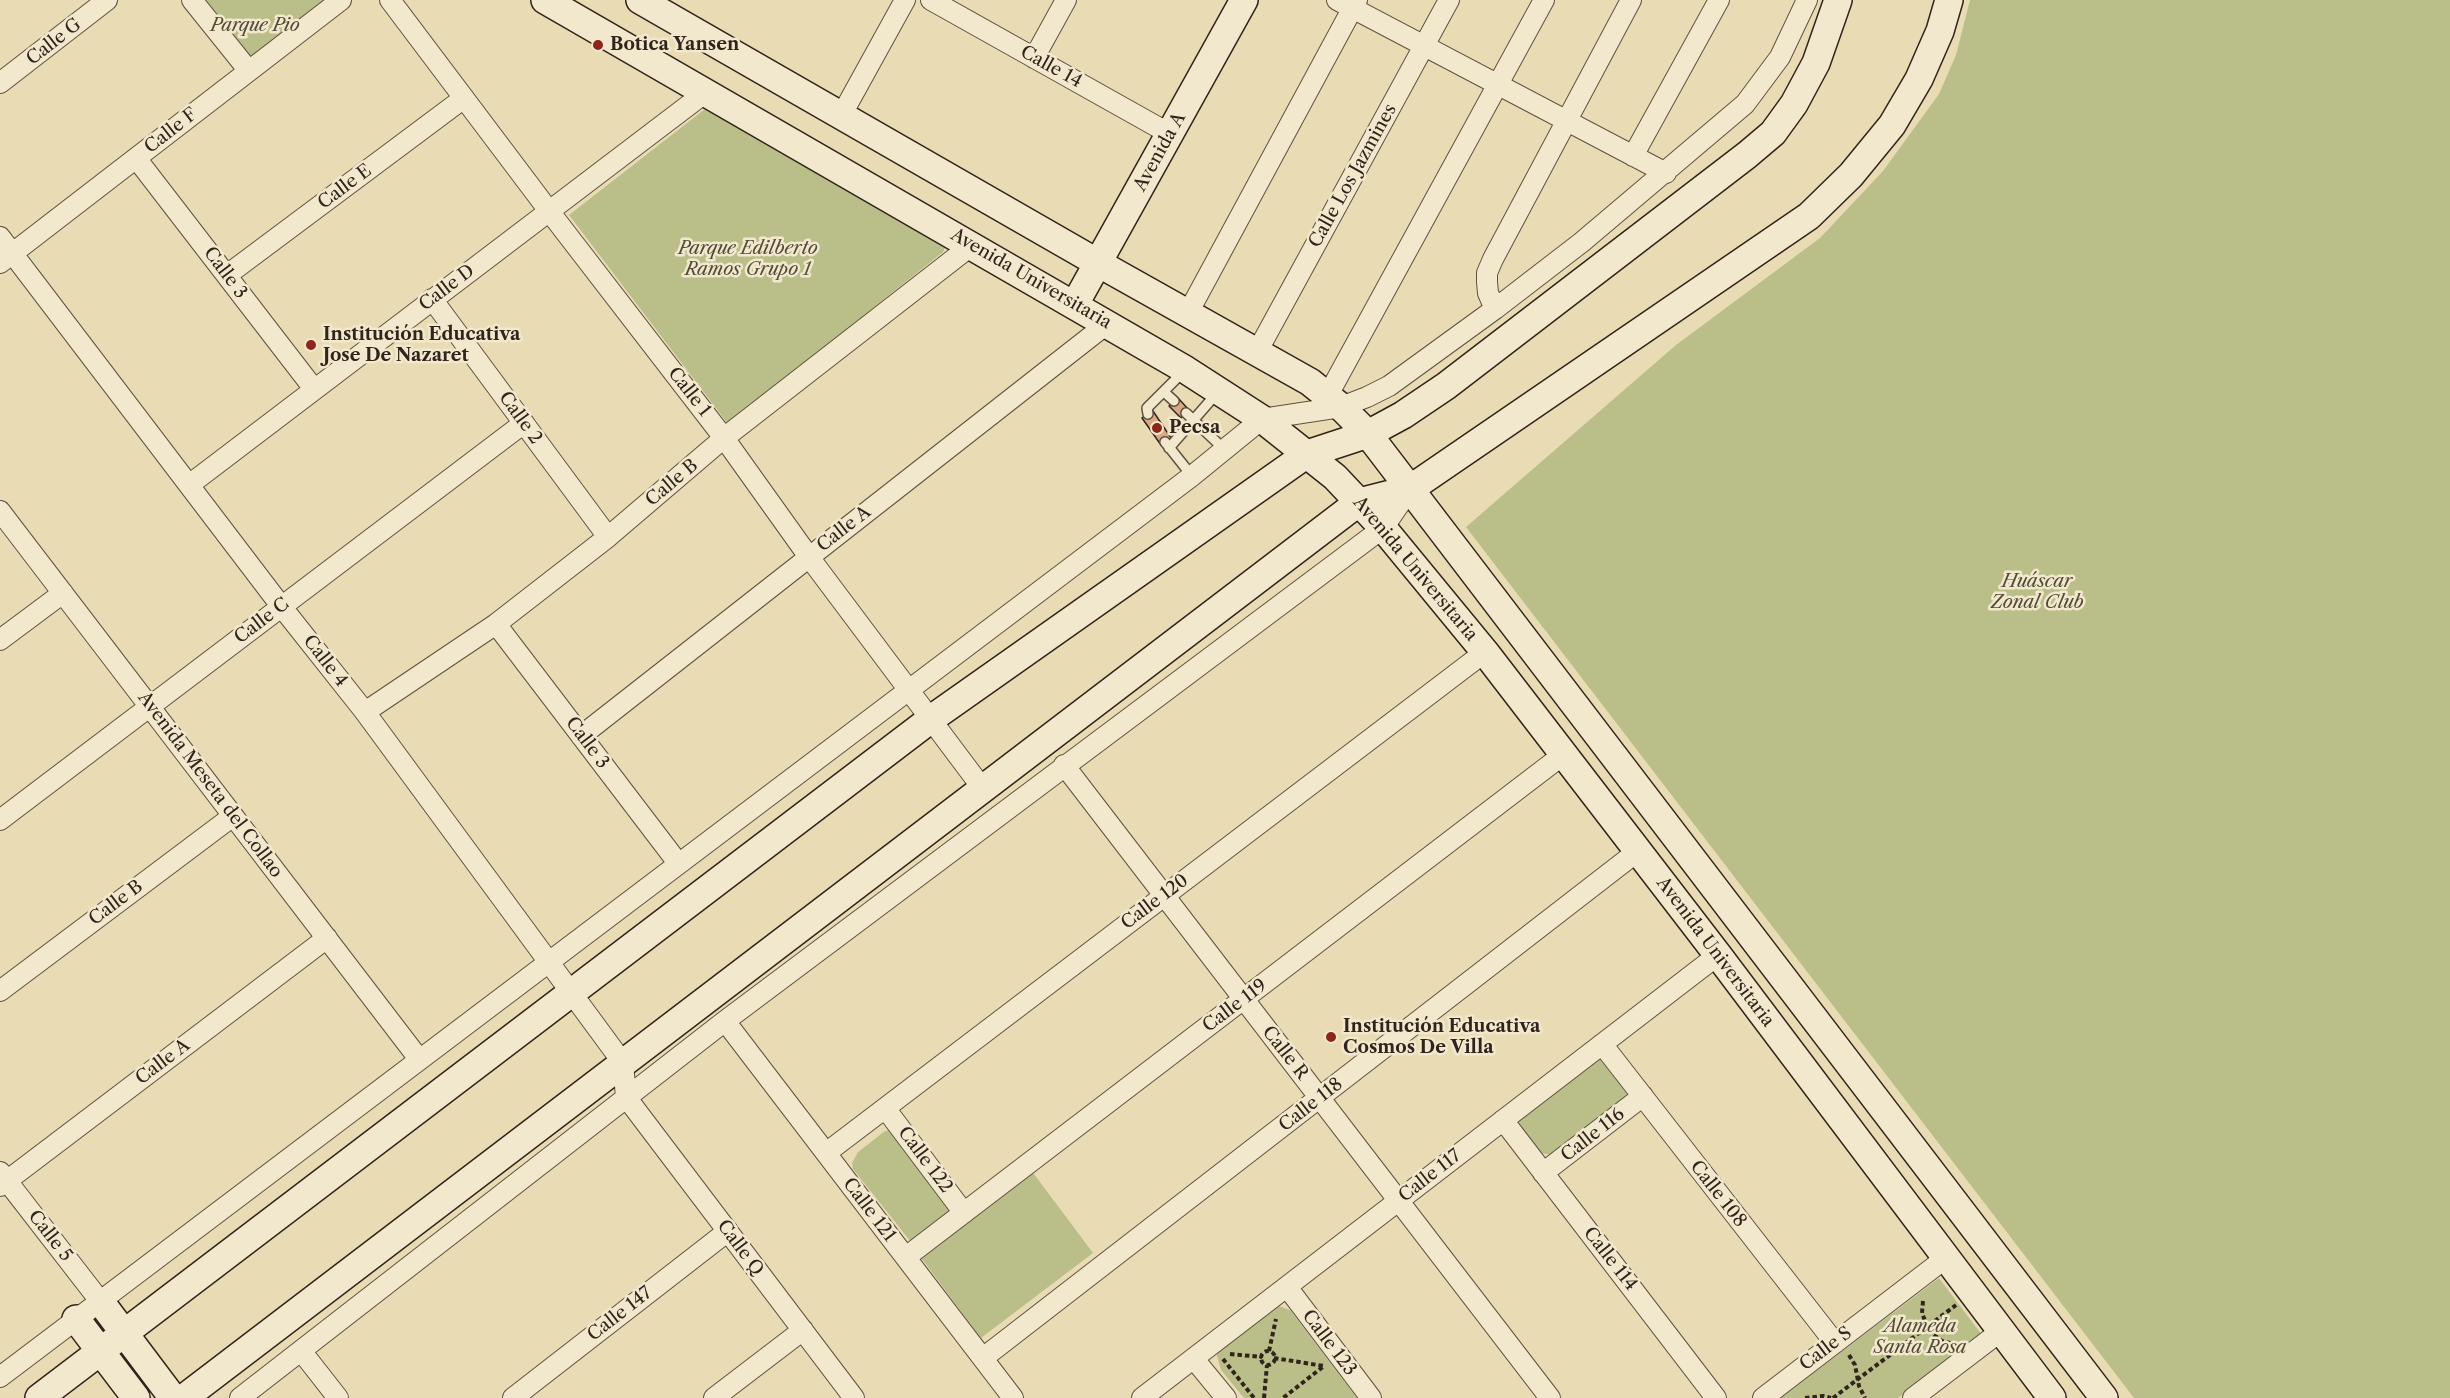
<!DOCTYPE html>
<meta charset="utf-8">
<style>
body{margin:0}
canvas{display:block;background:#e9dbb4}
</style>
<canvas width="2450" height="1398"></canvas>
<script>
const ctx = document.querySelector('canvas').getContext('2d');
ctx.lineJoin = 'round';
function fill(path, color) { ctx.fillStyle = color; ctx.fill(path, 'evenodd'); }
const toPath = rows => new Path2D(rows.map(r => 'M' + r).join(''));
function trace(path, color, width, dash) { ctx.strokeStyle = color; ctx.lineWidth = width; ctx.lineCap = dash ? 'butt' : 'round'; ctx.setLineDash(dash || []); ctx.stroke(path); }
function drawText(font, color, halo, rows, align = 'center') {
  ctx.font = font + ' "Libre Caslon Text",serif'; ctx.lineWidth = 5; ctx.setLineDash([]); ctx.textBaseline = 'middle'; ctx.strokeStyle = halo; ctx.fillStyle = color; for (const [text, x, y, turn = 0] of rows) {
    ctx.save(); ctx.translate(x, y); ctx.rotate((+turn || 0) * Math.PI / 180); ctx.textAlign = isNaN(turn) ? turn : align; if (halo) ctx.strokeText(text, 0, 0); ctx.fillText(text, 0, 0); ctx.restore();
  }
}
const green = toPath([
 [202,0,328,0,251,63],
 [1970,0,2450,0,2450,1398,2134,1398,1466,527,1676,345,1820,238,1883,171,1939,94,1956,55],
 [715,108,943,241,945,247,943,252,728,424,569,215,705,109],
 [1595,1058,1604,1060,1625,1088,1627,1095,1624,1100,1552,1155,1540,1153,1518,1121],
 [891,1130,951,1212,911,1242,853,1169,852,1163,858,1152,885,1131],
 [1031,1170,1093,1253,981,1338,919,1255],
 [1939,1278,1982,1335,1898,1398,1781,1398],
 [1279,1306,1290,1310,1357,1398,1244,1398,1221,1370,1216,1352,1270,1309]
]);
const building = toPath([
 [1178,398,1189,410,1181,418,1169,406,1178,398],
 [1153,411,1171,438,1161,445,1142,418,1153,411]
]);
const path = toPath([
 [1923,1301,1922,1313,1929,1331,1942,1341,1954,1344],
 [1269,1351,1276,1319],
 '1261 1358a7 7 0 1 1 14 0a7 7 0 1 1-14 0Z',
 [1230,1354,1262,1357],
 [1849,1355,1855,1365,1859,1386,1865,1398],
 [1274,1358,1324,1366,1283,1398],
 [1223,1359,1254,1398],
 [1264,1398,1267,1365],
 [1805,1398,1823,1396,1831,1398],
 [1833,1398,1956,1305]
]);
const lane = toPath([
 [1164,392,1174,401],
 [1186,413,1225,450],
 [1148,414,1147,408,1184,371],
 [1165,442,1192,476],
 [1169,448,1217,393]
]);
const street = toPath([
 [192,0,249,71],
 [390,0,549,211,724,438,809,557,983,789],
 [931,0,1170,134],
 [1337,0,1666,173],
 [1034,58,1066,0],
 [0,83,107,0],
 [841,116,905,0],
 [1633,156,1719,0],
 [136,158,314,389],
 [0,237,281,606,365,712,623,1063,626,1097,854,1398],
 [0,263,341,0],
 [227,275,464,98],
 [432,299,608,537],
 [1495,309,1488,293,1487,282,1487,273,1493,259,1631,0],
 [1188,313,1357,0],
 [1257,352,1449,0],
 [1328,395,1544,0],
 [189,485,706,92],
 [0,511,419,1059],
 [496,624,678,863],
 [0,640,63,593],
 [365,712,496,624,608,537,724,438,972,245],
 [581,736,1108,323],
 [1064,765,1550,1398],
 [0,820,524,423],
 [0,991,233,816],
 [725,1021,1013,1398],
 [1602,1044,1835,1343],
 [885,1108,964,1213],
 [1503,1120,1716,1398],
 [826,1153,1485,652],
 [0,1172,100,1301],
 [1543,1173,1643,1096],
 [0,1186,327,938],
 [906,1257,1564,754],
 [1287,1287,1371,1398],
 [302,1352,338,1398],
 [983,1358,1638,851],
 [1194,1359,1226,1398],
 [0,1377,1192,476,1262,419,1341,407,1367,397,1389,386,1495,309,1582,242,1745,104,1780,57,1807,0],
 [240,1398,725,1021,1383,528,1410,489],
 [513,1398,728,1231],
 [714,1398,803,1330],
 [1142,1398,1718,955],
 [1763,1398,1947,1257],
 [1913,1398,2001,1331]
]);
const secondary = toPath([
 [545,0,1186,370,1262,419,1335,477,1383,528,1485,652,1718,955,2052,1398],
 [640,0,1098,263,1310,382,1341,407,1368,434,2104,1398],
 [1075,304,1244,0],
 [100,1301,173,1398],
 [76,1319,136,1398],
 [39,1398,931,719,1307,454,1368,434,1403,415,1446,386,1747,155,1773,133,1794,104,1816,63,1838,0],
 [184,1398,1359,502,1410,489,1809,216,1851,175,1892,125,1919,79,1940,31,1949,0]
]);
const markers = [
 [598,45,6,"#8f2418"],
 [311,345,6,"#8f2418"],
 [1157,428,6,"#8f2418"],
 [1331,1037,6,"#8f2418"]
];
const parkNames = [
 ["Parque Pio",255,26],
 ["Parque Edilberto",748,249],
 ["Ramos Grupo 1",748,270],
 ["Huáscar",2037,582],
 ["Zonal Club",2037,603],
 ["Alameda",1920,1327],
 ["Santa Rosa",1920,1348]
];
const streetNames = [
 ["Calle G",54,42,-38],
 ["Calle 14",1051,67,29],
 ["Calle F",171,131,-38],
 ["Avenida A",1160,152,-61],
 ["Calle Los Jazmines",1353,176,-61],
 ["Calle E",345,187,-37],
 ["Calle 3",225,273,53],
 ["Avenida Universitaria",1031,279,30],
 ["Calle D",447,288,-37],
 ["Calle 1",689,392,52],
 ["Calle 2",520,418,54],
 ["Calle B",672,483,-40],
 ["Calle A",844,529,-38],
 ["Avenida Universitaria",1415,569,50],
 ["Calle C",262,621,-37],
 ["Calle 4",325,661,52],
 ["Calle 3",587,743,53],
 ["Avenida Meseta del Collao",210,785,53],
 ["Calle 120",1155,902,-37],
 ["Calle B",116,903,-37],
 ["Avenida Universitaria",1715,952,53],
 ["Calle 119",1235,1006,-37],
 ["Calle R",1285,1053,52],
 ["Calle A",163,1062,-37],
 ["Calle 118",1311,1105,-38],
 ["Calle 116",1593,1135,-38],
 ["Calle 122",925,1160,53],
 ["Calle 117",1430,1176,-38],
 ["Calle 108",1718,1194,52],
 ["Calle 121",869,1210,53],
 ["Calle 5",50,1236,52],
 ["Calle Q",740,1248,53],
 ["Calle 114",1610,1259,52],
 ["Calle 147",620,1314,-38],
 ["Calle 123",1329,1343,53],
 ["Calle S",1826,1349,-37]
];
const poiNames = [
 ["Botica Yansen",610,45],
 ["Institución Educativa",323,335],
 ["Jose De Nazaret",323,356],
 ["Pecsa",1169,428],
 ["Institución Educativa",1343,1027],
 ["Cosmos De Villa",1343,1048]
];
fill(green, '#babf8a');
fill(building, '#dba884');
trace(building, '#31241a', 1.5);
trace(lane, '#5f5240', 12);
trace(street, '#5f5240', 22);
trace(secondary, '#31241a', 30);
trace(path, '#31241a', 4, [4.5, 3]);
trace(lane, '#f1e8ce', 9);
trace(street, '#f1e8ce', 20);
trace(secondary, '#f1e8ce', 27);
for (const [x, y, r, color] of markers) { const dot = new Path2D(); dot.arc(x, y, r, 0, 2 * Math.PI); ctx.fillStyle = color; ctx.fill(dot); trace(dot, '#f1e8ce', 2); }
drawText('italic 18px', '#534b36', '#f1e8ce', parkNames);
drawText('18px', '#31241a', '#f1e8ce', streetNames);
drawText('bold 18px', '#31241a', '#f1e8ce', poiNames, 'left');
</script>
